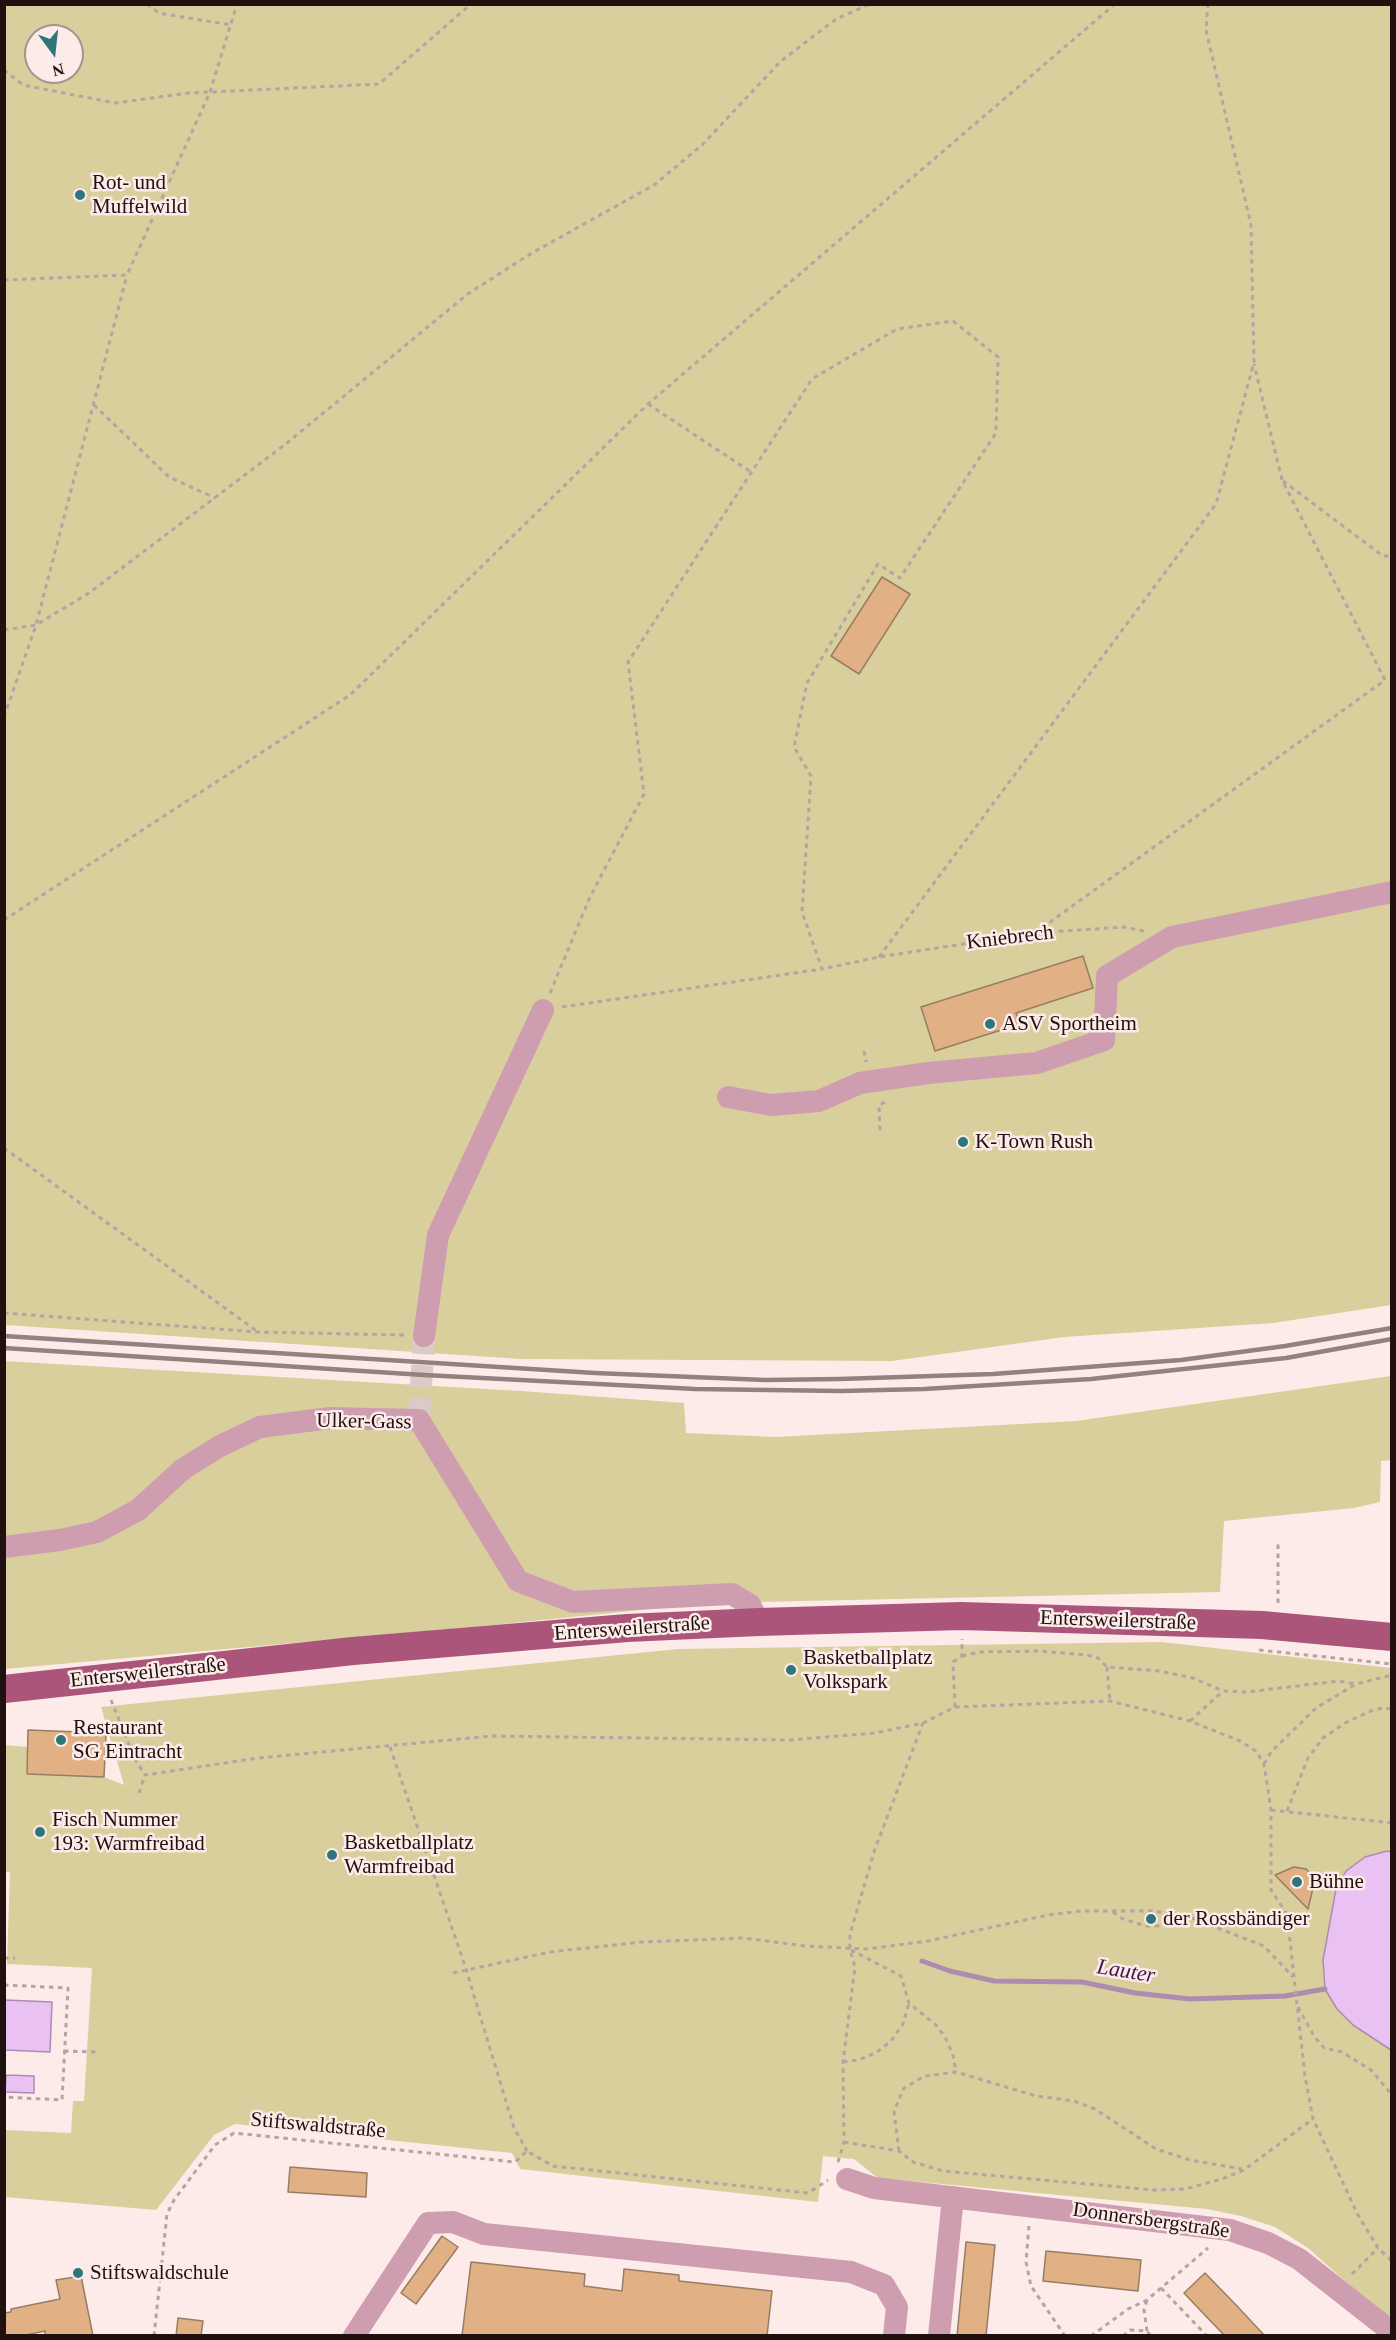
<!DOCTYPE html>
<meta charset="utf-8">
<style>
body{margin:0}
#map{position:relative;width:1396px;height:2340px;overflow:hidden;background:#fcebe8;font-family:Georgia,serif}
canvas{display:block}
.frame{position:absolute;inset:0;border:6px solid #1f110f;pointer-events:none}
.north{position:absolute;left:24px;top:24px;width:60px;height:60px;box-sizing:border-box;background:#fcebe8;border:2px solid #a49491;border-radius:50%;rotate:165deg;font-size:16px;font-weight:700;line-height:24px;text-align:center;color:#1f110f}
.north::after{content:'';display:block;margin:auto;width:21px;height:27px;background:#2c767c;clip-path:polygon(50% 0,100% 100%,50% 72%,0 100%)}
</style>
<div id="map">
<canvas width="1396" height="2340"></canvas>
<div class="frame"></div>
<div class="north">N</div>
</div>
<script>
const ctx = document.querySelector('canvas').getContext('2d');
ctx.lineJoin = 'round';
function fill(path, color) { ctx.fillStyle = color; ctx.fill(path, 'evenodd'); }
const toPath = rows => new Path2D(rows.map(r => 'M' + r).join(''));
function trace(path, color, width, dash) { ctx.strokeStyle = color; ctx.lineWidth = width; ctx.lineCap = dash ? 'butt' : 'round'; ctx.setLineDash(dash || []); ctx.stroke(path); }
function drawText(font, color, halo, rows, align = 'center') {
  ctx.font = font + ' Georgia,serif'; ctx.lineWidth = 5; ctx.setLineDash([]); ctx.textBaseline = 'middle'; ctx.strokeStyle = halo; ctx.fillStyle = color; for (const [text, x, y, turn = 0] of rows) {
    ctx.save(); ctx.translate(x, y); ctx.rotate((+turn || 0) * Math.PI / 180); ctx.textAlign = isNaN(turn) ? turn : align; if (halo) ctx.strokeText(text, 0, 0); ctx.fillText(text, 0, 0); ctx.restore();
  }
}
const green = toPath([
 [4,5,1391,5,1391,1305,1273,1323,1064,1337,892,1361,521,1359,5,1325],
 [36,36,72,36,72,72,36,72],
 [4,1361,521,1391,684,1403,686,1433,776,1437,1076,1421,1391,1376,1391,1460,1381,1461,1380,1502,1354,1508,1224,1521,1220,1592,711,1603,493,1625,5,1669],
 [1161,1642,1391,1668,1391,2317,1381,2313,1308,2248,1275,2227,1241,2216,1207,2209,878,2178,854,2159,823,2156,818,2202,520,2169,512,2153,235,2124,214,2135,156,2210,5,2197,5,2130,71,2133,73,2101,84,2101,92,1968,7,1964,10,1872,4,1872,4,1745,28,1747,27,1774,104,1777,124,1785,101,1707,678,1649]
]);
const water = toPath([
 [1387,1851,1392,1852,1391,2050,1353,2025,1337,2009,1325,1989,1323,1960,1336,1889,1346,1871,1365,1857,1387,1851],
 [5,2000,52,2002,50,2052,5,2050,5,2000],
 [6,2075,34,2076,34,2093,5,2092,6,2075]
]);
const stream = toPath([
 [922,1961,950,1971,994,1981,1082,1982,1135,1993,1190,1999,1285,1996,1325,1989]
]);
const building = toPath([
 [882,577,910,594,859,674,831,656,882,577],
 [1083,956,1093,988,1016,1013,1020,1024,935,1051,921,1007,1083,956],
 [28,1730,106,1733,104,1777,27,1774,28,1730],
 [1294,1867,1306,1869,1313,1876,1313,1888,1308,1909,1275,1875,1294,1867],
 [290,2167,367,2173,366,2197,288,2192,290,2167],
 [442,2236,458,2247,416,2304,401,2293,442,2236],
 [966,2242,995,2245,986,2336,957,2336,966,2242],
 [1046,2251,1141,2260,1138,2291,1043,2281,1046,2251],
 [471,2262,585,2274,584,2286,622,2291,624,2269,679,2275,679,2281,772,2291,767,2336,462,2336,471,2262],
 [1205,2273,1237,2306,1265,2336,1225,2336,1200,2310,1184,2293,1205,2273],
 [81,2276,93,2336,45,2336,45,2331,21,2336,4,2336,4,2313,11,2312,11,2309,60,2299,56,2280,81,2276],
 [178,2318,203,2321,201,2336,176,2336,178,2318]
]);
const minorTunnel = toPath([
 [419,1420,424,1336]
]);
const path = toPath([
 [147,4,159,13,231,25],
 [4,70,23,85,115,103,189,93,379,84,471,4],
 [4,280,127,275,210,92,237,4],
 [648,404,751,472],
 [94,405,169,477,215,498],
 [1283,481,1383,556,1392,556],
 [4,630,36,625,89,593,287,443,469,293,532,253,654,185,702,145,781,61,836,19,870,4],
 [4,717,36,625,127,275],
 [4,920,350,695,648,404,1115,4],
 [1035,933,1385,680,1282,480,1254,364],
 [879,957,1216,504,1254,362,1251,225,1206,30,1208,4],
 [550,993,590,897,644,794,628,662,812,379,897,329,953,321,998,357,996,433,900,578,878,564,807,683,794,747,811,776,802,912,822,969,879,957,1034,933,1124,927,1144,931],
 [562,1007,822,969],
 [864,1051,866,1062],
 [880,1130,879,1105,887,1101],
 [4,1148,258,1332],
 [4,1313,258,1332,404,1335],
 [1278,1603,1278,1542],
 [1259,1650,1392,1664],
 [962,1656,980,1652,1039,1651,1087,1655,1098,1658,1107,1667,1159,1671,1193,1678,1223,1691,1246,1692,1339,1681,1356,1684],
 [1107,1667,1110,1701],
 [111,1700,135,1759,145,1775,258,1758,492,1736,790,1740,875,1733,923,1723,955,1707,1110,1701,1190,1721,1240,1741,1256,1751,1264,1764,1271,1810,1271,1890,1287,1914,1305,2076,1313,2119,1358,2215,1378,2248,1392,2261],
 [955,1707,953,1662,962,1656,962,1639],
 [1190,1721,1223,1691],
 [390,1747,466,1969,514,2128,527,2151],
 [1264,1764,1271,1752,1316,1708,1356,1684,1392,1675],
 [139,1793,145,1775],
 [1271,1810,1392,1823],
 [1287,1811,1308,1758,1323,1738,1345,1723,1371,1711,1382,1708,1392,1709],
 [1113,1912,1123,1919,1146,1926,1162,1926,1185,1917],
 [851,1950,901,1976,909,2003,936,2025,945,2037,953,2055,956,2072],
 [4,1958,15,1958],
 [453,1973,550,1952,642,1942,744,1938,805,1946,867,1949,928,1941,1048,1915,1081,1911,1152,1911,1187,1916,1264,1946,1293,1977],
 [4,1985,68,1988,62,2100,4,2097],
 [1298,2007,1314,2036,1324,2048,1342,2052,1371,2070,1392,2095],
 [64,2051,97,2052],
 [843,2062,859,2060,877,2052,891,2041,903,2024,909,2003],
 [844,2142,899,2151,913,2162,943,2171,1154,2190,1185,2189,1222,2179,1244,2170,1313,2119],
 [899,2151,894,2111,904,2088,925,2076,956,2072,1036,2096,1074,2101,1095,2109,1156,2149,1190,2160,1242,2169],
 [838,2162,844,2142,843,2062,855,1967,850,1949,850,1934,875,1849,923,1723],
 [1029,2226,1026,2262,1031,2286,1065,2336],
 [1352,2274,1378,2248],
 [1161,2288,1207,2336],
 [1147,2331,1144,2310,1147,2300],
 [154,2336,167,2214,174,2200,215,2145,234,2133,515,2162,527,2151,553,2166,808,2193,828,2180],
 [1091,2336,1128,2309,1147,2300,1208,2248],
 [1123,2336,1130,2330,1147,2331,1151,2336]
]);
const minor = toPath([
 [728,1097,771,1105,819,1101,860,1083,928,1073,1037,1063,1104,1040,1107,976,1172,937,1392,892],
 [424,1336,438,1235,543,1010],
 [4,1547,60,1540,97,1532,138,1510,183,1469,220,1446,260,1427,330,1418,419,1420,518,1581,573,1602,732,1594,750,1605,759,1622],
 [847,2179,874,2188,1230,2230,1268,2243,1299,2259,1392,2332],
 [354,2336,428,2223,453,2222,484,2234,851,2272,884,2285,897,2307,894,2336],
 [939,2336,953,2197]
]);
const major = toPath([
 [4,1689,353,1651,627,1628,759,1622,961,1616,1262,1625,1392,1637]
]);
const rail = toPath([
 [4,1336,595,1373,765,1380,840,1379,993,1374,1181,1360,1285,1346,1392,1328],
 [4,1348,424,1375,695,1389,841,1391,924,1389,1091,1379,1286,1358,1392,1339]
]);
const markers = [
 [80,195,6,"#2c767c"],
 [990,1024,6,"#2c767c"],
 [963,1142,6,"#2c767c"],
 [791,1670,6,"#2c767c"],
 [61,1740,6,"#2c767c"],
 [40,1832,6,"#2c767c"],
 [332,1855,6,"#2c767c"],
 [1297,1882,6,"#2c767c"],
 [1151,1919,6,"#2c767c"],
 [78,2273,6,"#2c767c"]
];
const poiNames = [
 ["Rot- und",92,183],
 ["Muffelwild",92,207],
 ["ASV Sportheim",1002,1024],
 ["K-Town Rush",975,1142],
 ["Basketballplatz",803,1658],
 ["Volkspark",803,1682],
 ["Restaurant",73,1728],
 ["SG Eintracht",73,1752],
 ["Fisch Nummer",52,1820],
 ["193: Warmfreibad",52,1844],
 ["Basketballplatz",344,1843],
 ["Warmfreibad",344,1867],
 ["Bühne",1309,1882],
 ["der Rossbändiger",1163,1919],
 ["Stiftswaldschule",90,2273]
];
const streetNames = [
 ["Kniebrech",1010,938,-7],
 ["Ulker-Gass",364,1422,1],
 ["Entersweilerstraße",1118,1621,2],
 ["Entersweilerstraße",632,1629,-4],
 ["Entersweilerstraße",148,1673,-6],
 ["Stiftswaldstraße",318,2126,5],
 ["Donnersbergstraße",1151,2221,8]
];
const waterNames = [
 ["Lauter",1126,1972,9]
];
fill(green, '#d8cf9d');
fill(water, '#e9c1f3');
trace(water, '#ac8caf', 1.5);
trace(stream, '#ac8caf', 5);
fill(building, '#e1b185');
trace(building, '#977d65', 1.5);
trace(minorTunnel, '#dbcac7', 22, [22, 11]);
trace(path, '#b4a4a2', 3, [4.5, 4.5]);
trace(minor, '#cf9db0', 22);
trace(major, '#ab557a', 28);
trace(rail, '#92827f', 4.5);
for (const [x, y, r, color] of markers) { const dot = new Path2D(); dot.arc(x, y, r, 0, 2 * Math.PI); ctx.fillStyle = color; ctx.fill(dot); trace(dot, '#fcebe8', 2); }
drawText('21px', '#1f110f', '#fcebe8', poiNames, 'left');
drawText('21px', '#1f110f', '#fcebe8', streetNames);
drawText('italic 22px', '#43134e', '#fcebe8', waterNames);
</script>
